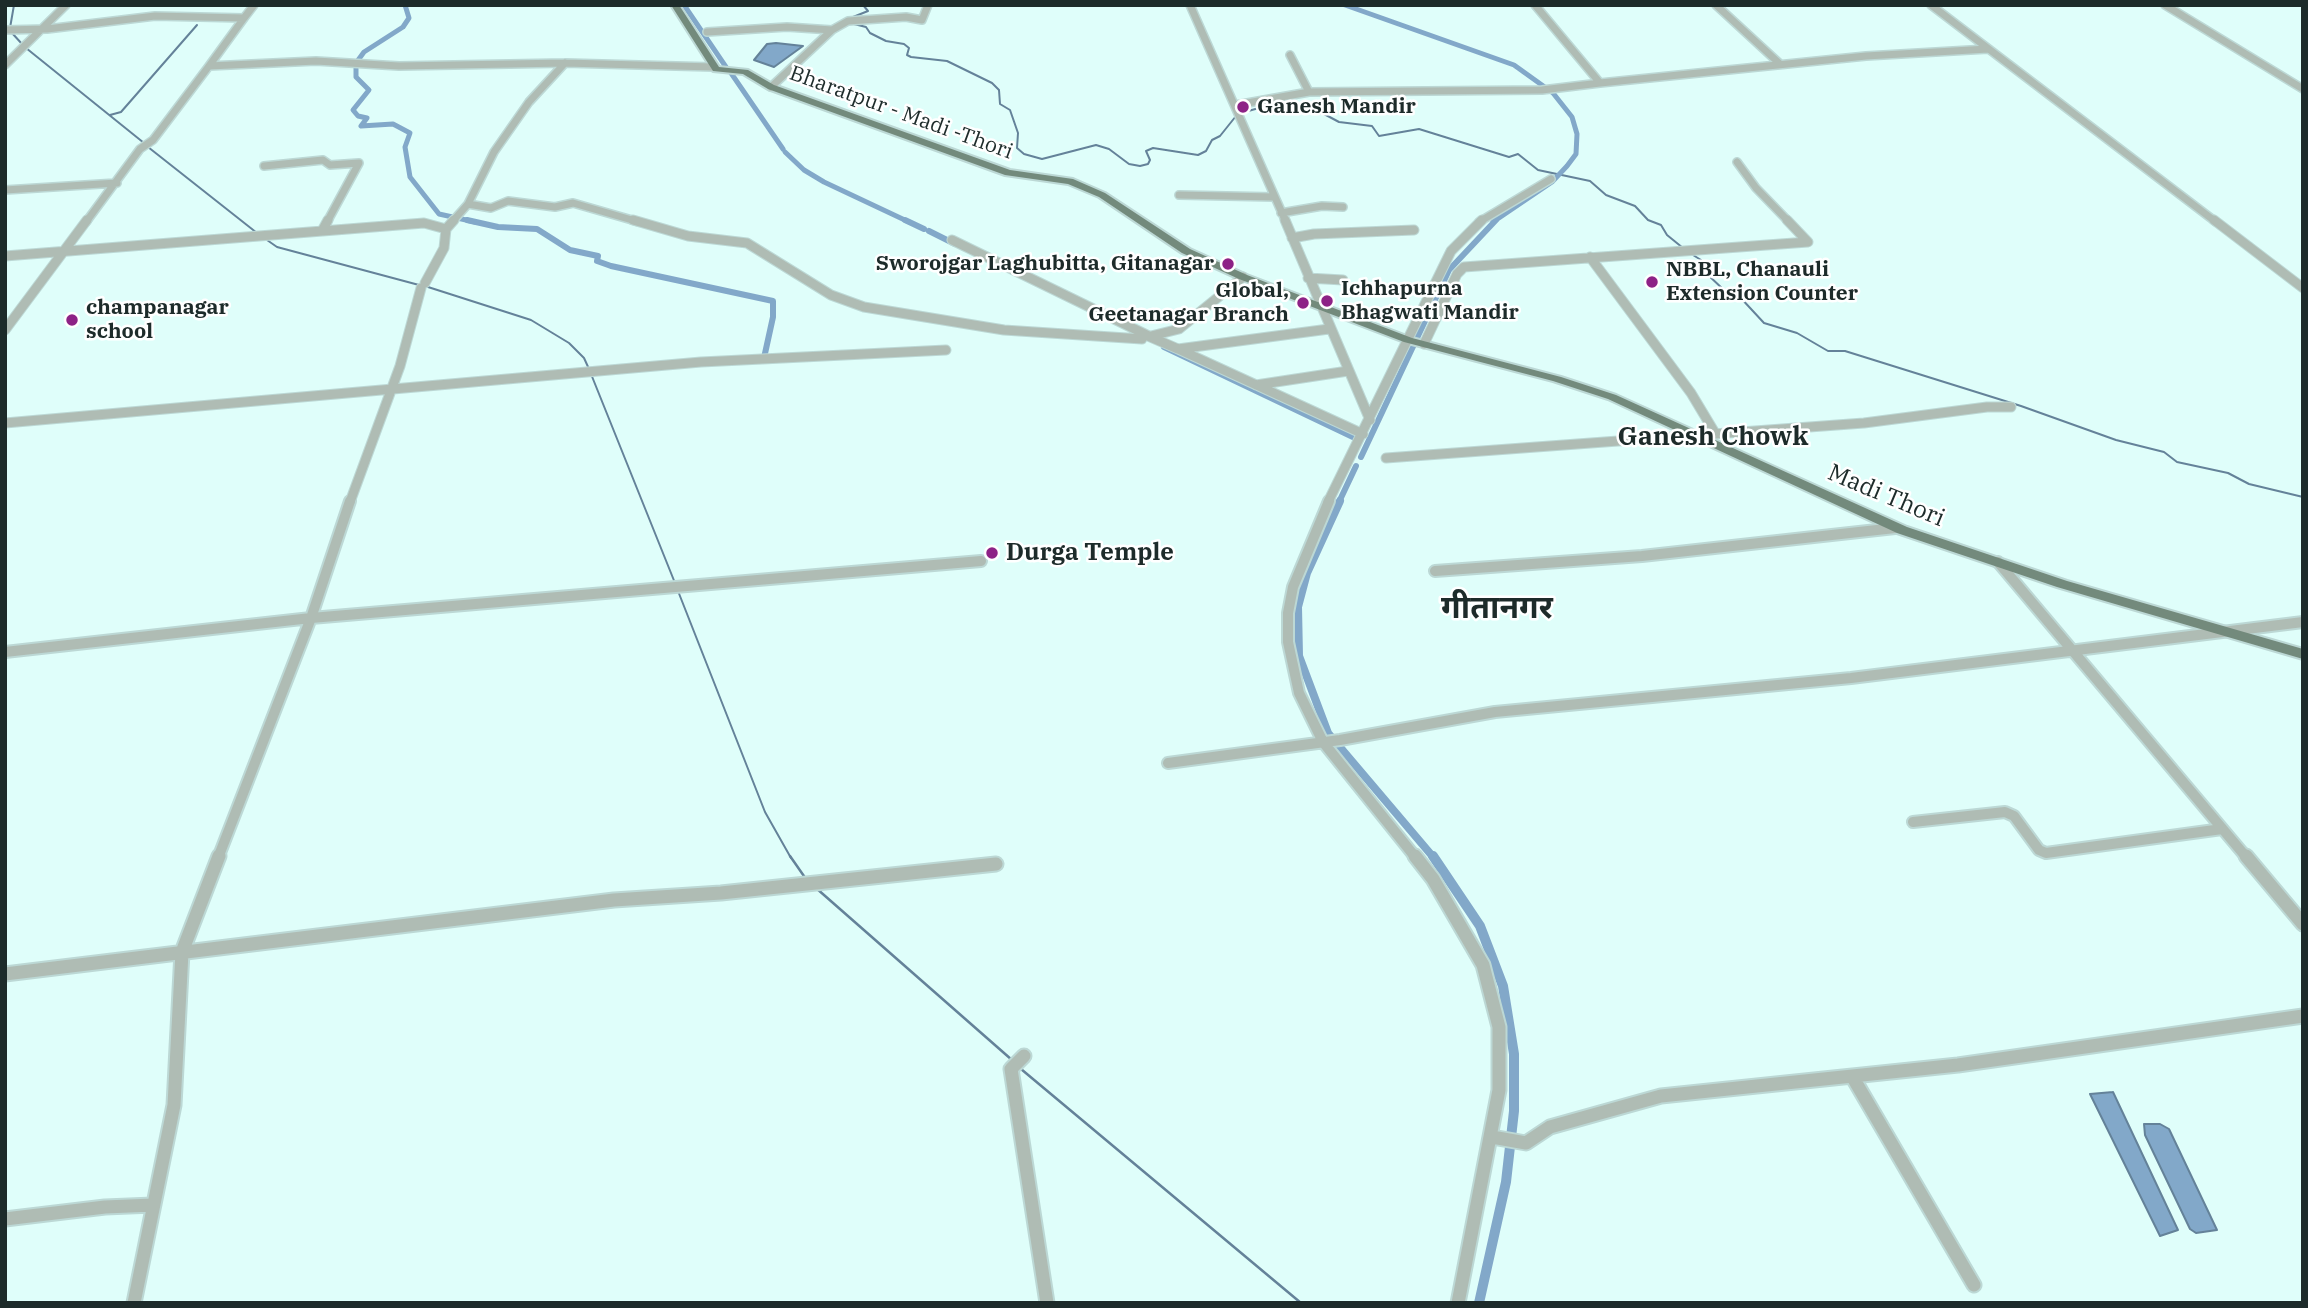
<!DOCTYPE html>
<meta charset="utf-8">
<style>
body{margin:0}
#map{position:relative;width:2308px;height:1308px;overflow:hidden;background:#dffefa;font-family:"IBM Plex Serif",serif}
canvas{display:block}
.frame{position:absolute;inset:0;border:7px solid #1d2b2a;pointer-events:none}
</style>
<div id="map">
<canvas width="2308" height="1308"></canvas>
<div class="frame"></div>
</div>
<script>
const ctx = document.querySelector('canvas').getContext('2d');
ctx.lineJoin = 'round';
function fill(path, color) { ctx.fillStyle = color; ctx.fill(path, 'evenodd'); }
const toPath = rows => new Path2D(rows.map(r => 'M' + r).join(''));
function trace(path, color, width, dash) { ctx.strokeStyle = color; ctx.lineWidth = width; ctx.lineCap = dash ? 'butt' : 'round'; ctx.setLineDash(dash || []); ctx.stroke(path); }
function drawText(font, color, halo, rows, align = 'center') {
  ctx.font = font + ' "IBM Plex Serif","Noto Sans Devanagari",serif'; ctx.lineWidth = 5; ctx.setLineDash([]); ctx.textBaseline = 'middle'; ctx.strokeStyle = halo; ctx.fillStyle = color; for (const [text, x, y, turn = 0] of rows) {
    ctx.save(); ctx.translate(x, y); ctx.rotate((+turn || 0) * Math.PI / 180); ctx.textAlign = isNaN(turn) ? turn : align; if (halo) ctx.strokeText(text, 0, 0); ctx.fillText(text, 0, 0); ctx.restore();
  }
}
const water = toPath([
 [776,43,803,46,774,67,754,60,767,44,776,43],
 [2113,1092,2178,1230,2160,1236,2090,1094,2113,1092],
 [2144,1124,2160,1124,2169,1129,2217,1230,2196,1233,2190,1229,2145,1135,2144,1124]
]);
const streamFar1 = toPath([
 [853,17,868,11,863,5],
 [854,24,866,27,870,33,886,41,904,44,909,48,907,55,911,57,947,61,992,83,999,90,1000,104,1010,110,1018,133,1017,148,1024,154,1042,159,1096,145,1109,149,1129,164,1140,166,1148,164,1150,160,1146,151,1153,148,1198,155,1206,151,1212,140,1220,136,1236,116],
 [10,28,14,5],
 [12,33,22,44],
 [26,48,144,143],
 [1241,113,1259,108,1324,114,1339,122,1372,126,1379,136,1419,129,1509,157,1518,154,1538,170,1590,181,1606,195,1635,206,1648,220,1661,225,1667,235,1683,248],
 [110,115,121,112,197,25],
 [148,147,257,233],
 [267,240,277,247,419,285],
 [1693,255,1701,260,1707,274,1725,291,1739,296,1764,323,1797,333,1828,351,1845,351,2021,406,2116,440,2164,452,2177,462,2228,473,2249,484,2303,497],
 [428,287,531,320,569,343,584,358,589,369],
 [591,374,675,583],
 [678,591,765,812,791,858]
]);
const stream = toPath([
 [790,856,806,879],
 [816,888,1012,1060],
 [1021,1069,1301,1303]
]);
const canalFar3 = toPath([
 [684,5,728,70],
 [1345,5,1514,65,1553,93,1572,117,1577,134,1576,154,1567,166,1552,182,1493,222],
 [356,63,364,52,403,27,409,18,405,5],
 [356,66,356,77,369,90,353,110,358,116,367,118,361,126,393,124,410,133,405,147,410,177,439,214,475,222],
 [731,73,783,149],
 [785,152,804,170,824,182,909,222]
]);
const canalFar2 = toPath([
 [467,220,498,227,537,229,570,250,598,256,597,261,611,266,773,301,773,317,764,358],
 [905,220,924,229],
 [929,231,955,244],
 [1164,347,1355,438],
 [1361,457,1449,270,1496,220],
 [1339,502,1356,466]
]);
const canalFar1 = toPath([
 [1340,501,1307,573,1298,607,1299,656,1328,733,1434,858]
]);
const canal = toPath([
 [1433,856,1480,926,1503,986,1514,1054,1514,1111,1506,1182,1479,1303]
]);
const minorFar3 = toPath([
 [1190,5,1286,222],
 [1535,5,1600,83,1866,56,1988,49],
 [1716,5,1780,64],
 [1931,5,2216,222],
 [2165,5,2303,89],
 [244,18,254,5],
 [5,30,47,29,155,16,244,18,209,66],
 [832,30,848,21,906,17,922,20,928,5],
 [707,32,787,27,832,30,771,87],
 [1290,55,1309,92],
 [5,65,66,5],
 [1236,105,1309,92,1542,90,1600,83],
 [1737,162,1756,188,1789,222],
 [264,166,323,160,330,165,359,163,327,222],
 [5,190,117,183],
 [1179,195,1274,197],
 [468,204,494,152,529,102,565,63],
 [1281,213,1322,206,1343,207],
 [86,222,140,149,153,140,209,66,316,61,399,66,565,63,713,67],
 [452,222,468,204,491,208,508,201,555,207,573,203,639,222],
 [1479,222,1551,179]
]);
const minorFar2 = toPath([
 [633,220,688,236,747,243,831,295,864,307,1004,330,1142,339],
 [1285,220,1370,420],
 [2214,220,2303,288],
 [322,231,328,220],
 [1292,238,1314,234,1414,230],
 [952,240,1153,338],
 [5,256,424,223,446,229,454,220],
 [1590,257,1691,393,1715,433],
 [1308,278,1343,280],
 [425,283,444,248,446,229],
 [5,330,87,220],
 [1148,336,1178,349,1329,329],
 [1151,336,1179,329,1243,277],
 [1424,344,1457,274,1464,267,1808,242,1787,220],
 [1178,349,1363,434],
 [1256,385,1348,371],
 [5,423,701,362,946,350],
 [1386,458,1864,423,1987,407,2011,407],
 [350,502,400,366,421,288],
 [1328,502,1451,251,1482,220]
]);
const minorFar1 = toPath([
 [1329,501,1293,587,1288,613,1288,642,1299,693,1323,742,1416,858],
 [1998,562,2247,858],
 [1435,571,1642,556,1895,528],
 [5,652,311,618,981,561],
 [1168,763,1340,740,1495,712,1851,678,2303,622],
 [1913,822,2005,812,2014,816,2039,850,2046,853,2222,829],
 [218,858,311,618,350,501]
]);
const minor = toPath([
 [1415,856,1433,879,1483,965,1499,1027,1499,1090,1458,1303],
 [2246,856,2303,924],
 [5,974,614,900,721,893,996,864],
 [1024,1056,1011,1069,1047,1303],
 [1852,1076,1974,1285],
 [1492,1137,1526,1143,1550,1127,1661,1096,1958,1065,2303,1016],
 [5,1219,105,1207,153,1205],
 [134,1303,174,1105,182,952,219,856]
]);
const major = toPath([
 [671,5,679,5,719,67,748,70,774,85,1010,170,1073,179,1105,193,1190,249,1247,275,1412,338,1561,377,1616,395,1907,527,2067,581,2303,649,2303,659,2057,587,1897,533,1608,399,1553,381,1404,342,1239,279,1182,253,1099,197,1068,184,1005,175,768,89,743,74,713,71,671,5]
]);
const markers = [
 [1243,107,7,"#8d2286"],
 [1228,264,7,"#8d2286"],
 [1652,282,7,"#8d2286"],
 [1327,301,7,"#8d2286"],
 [1303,303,7,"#8d2286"],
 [72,320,7,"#8d2286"],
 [992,553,7,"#8d2286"]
];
const farPoinames = [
 ["Ganesh Mandir",1257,107],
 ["Sworojgar Laghubitta, Gitanagar",1214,264,"right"],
 ["NBBL, Chanauli",1666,270],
 ["Extension Counter",1666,294],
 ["Ichhapurna",1341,289],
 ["Bhagwati Mandir",1341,313],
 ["Global,",1289,291,"right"],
 ["Geetanagar Branch",1289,315,"right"],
 ["champanagar",86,308],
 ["school",86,332]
];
const farStreetnames = [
 ["Bharatpur - Madi -Thori",901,113,20]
];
const streetNames = [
 ["Madi Thori",1886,496,23]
];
const poiNames = [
 ["Durga Temple",1006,553]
];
const neighbourhoodNames = [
 ["Ganesh Chowk",1713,437]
];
const districtNames = [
 ["गीतानगर",1497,609]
];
fill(water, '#82a8c9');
trace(water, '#648299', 2);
trace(streamFar1, '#648299', 2);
trace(stream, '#648299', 2.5);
trace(canalFar3, '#82a8c9', 5);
trace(canalFar2, '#82a8c9', 6);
trace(canalFar1, '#82a8c9', 8);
trace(canal, '#82a8c9', 10);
trace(minorFar3, '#bcd8d5', 10);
trace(minorFar2, '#bcd8d5', 11);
trace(minorFar1, '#bcd8d5', 14);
trace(minor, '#bcd8d5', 17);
trace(major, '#bcd8d5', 4);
trace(minorFar3, '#afbcb4', 7);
trace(minorFar2, '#afbcb4', 9);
trace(minorFar1, '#afbcb4', 10);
trace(minor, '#afbcb4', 13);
fill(major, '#738a7c');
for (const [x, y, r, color] of markers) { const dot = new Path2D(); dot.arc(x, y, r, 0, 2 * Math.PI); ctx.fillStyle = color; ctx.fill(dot); trace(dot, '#fff', 2.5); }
drawText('bold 21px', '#1d2b2a', '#fff', farPoinames, 'left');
drawText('21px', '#1d2b2a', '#fff', farStreetnames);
drawText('24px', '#1d2b2a', '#fff', streetNames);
drawText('bold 24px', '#1d2b2a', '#fff', poiNames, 'left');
drawText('bold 26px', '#1d2b2a', '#fff', neighbourhoodNames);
drawText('bold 32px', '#1d2b2a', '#fff', districtNames);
</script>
